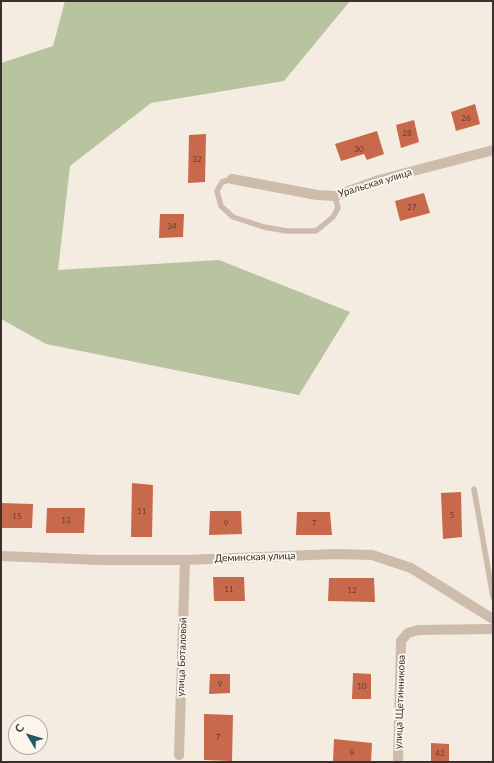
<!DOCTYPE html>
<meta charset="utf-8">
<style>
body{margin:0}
#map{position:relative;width:494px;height:763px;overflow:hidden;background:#f4ebe1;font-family:Lato,sans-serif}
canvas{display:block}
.frame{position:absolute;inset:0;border:2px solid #3b302b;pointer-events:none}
.north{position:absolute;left:8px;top:715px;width:40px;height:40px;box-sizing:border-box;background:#fbf5ee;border:1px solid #aea6a0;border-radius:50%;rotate:308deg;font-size:11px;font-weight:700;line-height:16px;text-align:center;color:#3b302b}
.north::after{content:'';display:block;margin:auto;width:14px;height:18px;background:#1f5a5e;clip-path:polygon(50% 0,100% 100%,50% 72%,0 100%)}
</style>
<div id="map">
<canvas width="494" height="763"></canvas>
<div class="frame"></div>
<div class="north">С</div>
</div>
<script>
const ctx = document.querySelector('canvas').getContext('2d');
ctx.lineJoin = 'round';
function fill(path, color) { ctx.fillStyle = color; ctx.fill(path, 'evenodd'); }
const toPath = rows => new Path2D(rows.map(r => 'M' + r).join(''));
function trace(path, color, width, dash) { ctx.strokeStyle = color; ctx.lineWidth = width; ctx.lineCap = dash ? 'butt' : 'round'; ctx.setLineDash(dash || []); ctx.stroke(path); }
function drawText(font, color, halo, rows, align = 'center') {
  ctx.font = font + ' Lato,sans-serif'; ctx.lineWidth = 4; ctx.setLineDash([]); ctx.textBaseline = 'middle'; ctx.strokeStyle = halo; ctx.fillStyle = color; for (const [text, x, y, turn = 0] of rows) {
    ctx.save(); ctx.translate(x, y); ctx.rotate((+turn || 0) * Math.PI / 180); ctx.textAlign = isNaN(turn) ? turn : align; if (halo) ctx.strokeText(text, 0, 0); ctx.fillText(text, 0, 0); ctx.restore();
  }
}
const green = toPath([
 [65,1,350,1,284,81,151,103,70,166,58,270,219,260,350,312,299,395,46,344,1,319,1,63,53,46]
]);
const building = toPath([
 [475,104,480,124,456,131,451,112],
 [414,120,419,142,401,148,396,125],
 [377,131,384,154,367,160,364,154,341,161,335,144],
 [206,134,205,182,188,183,189,135],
 [424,193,430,213,400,221,395,201],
 [160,214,184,214,183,237,159,238],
 [132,483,153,485,152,537,131,537],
 [461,492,462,537,443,539,441,493],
 [1,503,33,504,32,528,1,528],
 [47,508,85,508,84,533,46,533],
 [210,511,241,511,242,534,209,535],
 [297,512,330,512,332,535,296,535],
 [213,577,244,577,245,601,214,601],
 [329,578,374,578,375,602,328,601],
 [353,673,371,674,371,699,352,699],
 [210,674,230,674,230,693,209,694],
 [204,714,233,715,232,761,204,760],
 [334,739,372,743,371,762,333,762],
 [431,743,449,744,449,762,431,762]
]);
const lane = toPath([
 [232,179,222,182,217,191,221,206,233,217,264,227,287,231,316,231,333,217,338,208,335,196],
 [474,489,493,597]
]);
const street = toPath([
 [232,179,317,195,335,196,379,180,493,150],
 [1,556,99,560,185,560,336,554,372,555,411,568,493,619],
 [179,755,185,560],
 [398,762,401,641,408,633,418,630,493,629]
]);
const numberNames = [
 ["26",466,118],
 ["28",407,133],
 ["30",359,149],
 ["32",197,159],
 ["27",412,207],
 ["34",172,226],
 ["11",142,511],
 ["5",452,515],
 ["15",17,516],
 ["13",66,520],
 ["9",226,523],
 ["7",314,523],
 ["11",229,589],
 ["12",352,590],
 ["9",220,684],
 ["10",362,686],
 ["7",218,737],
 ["8",352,752],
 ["42",440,753]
];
const streetNames = [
 ["Уральская улица",375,183,-17],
 ["Деминская улица",255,557,-2],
 ["улица Боталовой",182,657,-88],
 ["улица Щетинникова",400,702,-88]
];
fill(green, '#b8c4a0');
fill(building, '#c8694b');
trace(lane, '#cdbbac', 5.5);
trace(street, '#cdbbac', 10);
drawText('8px', '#5e3e33', null, numberNames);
drawText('10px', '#3b302b', '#fbf5ee', streetNames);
</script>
